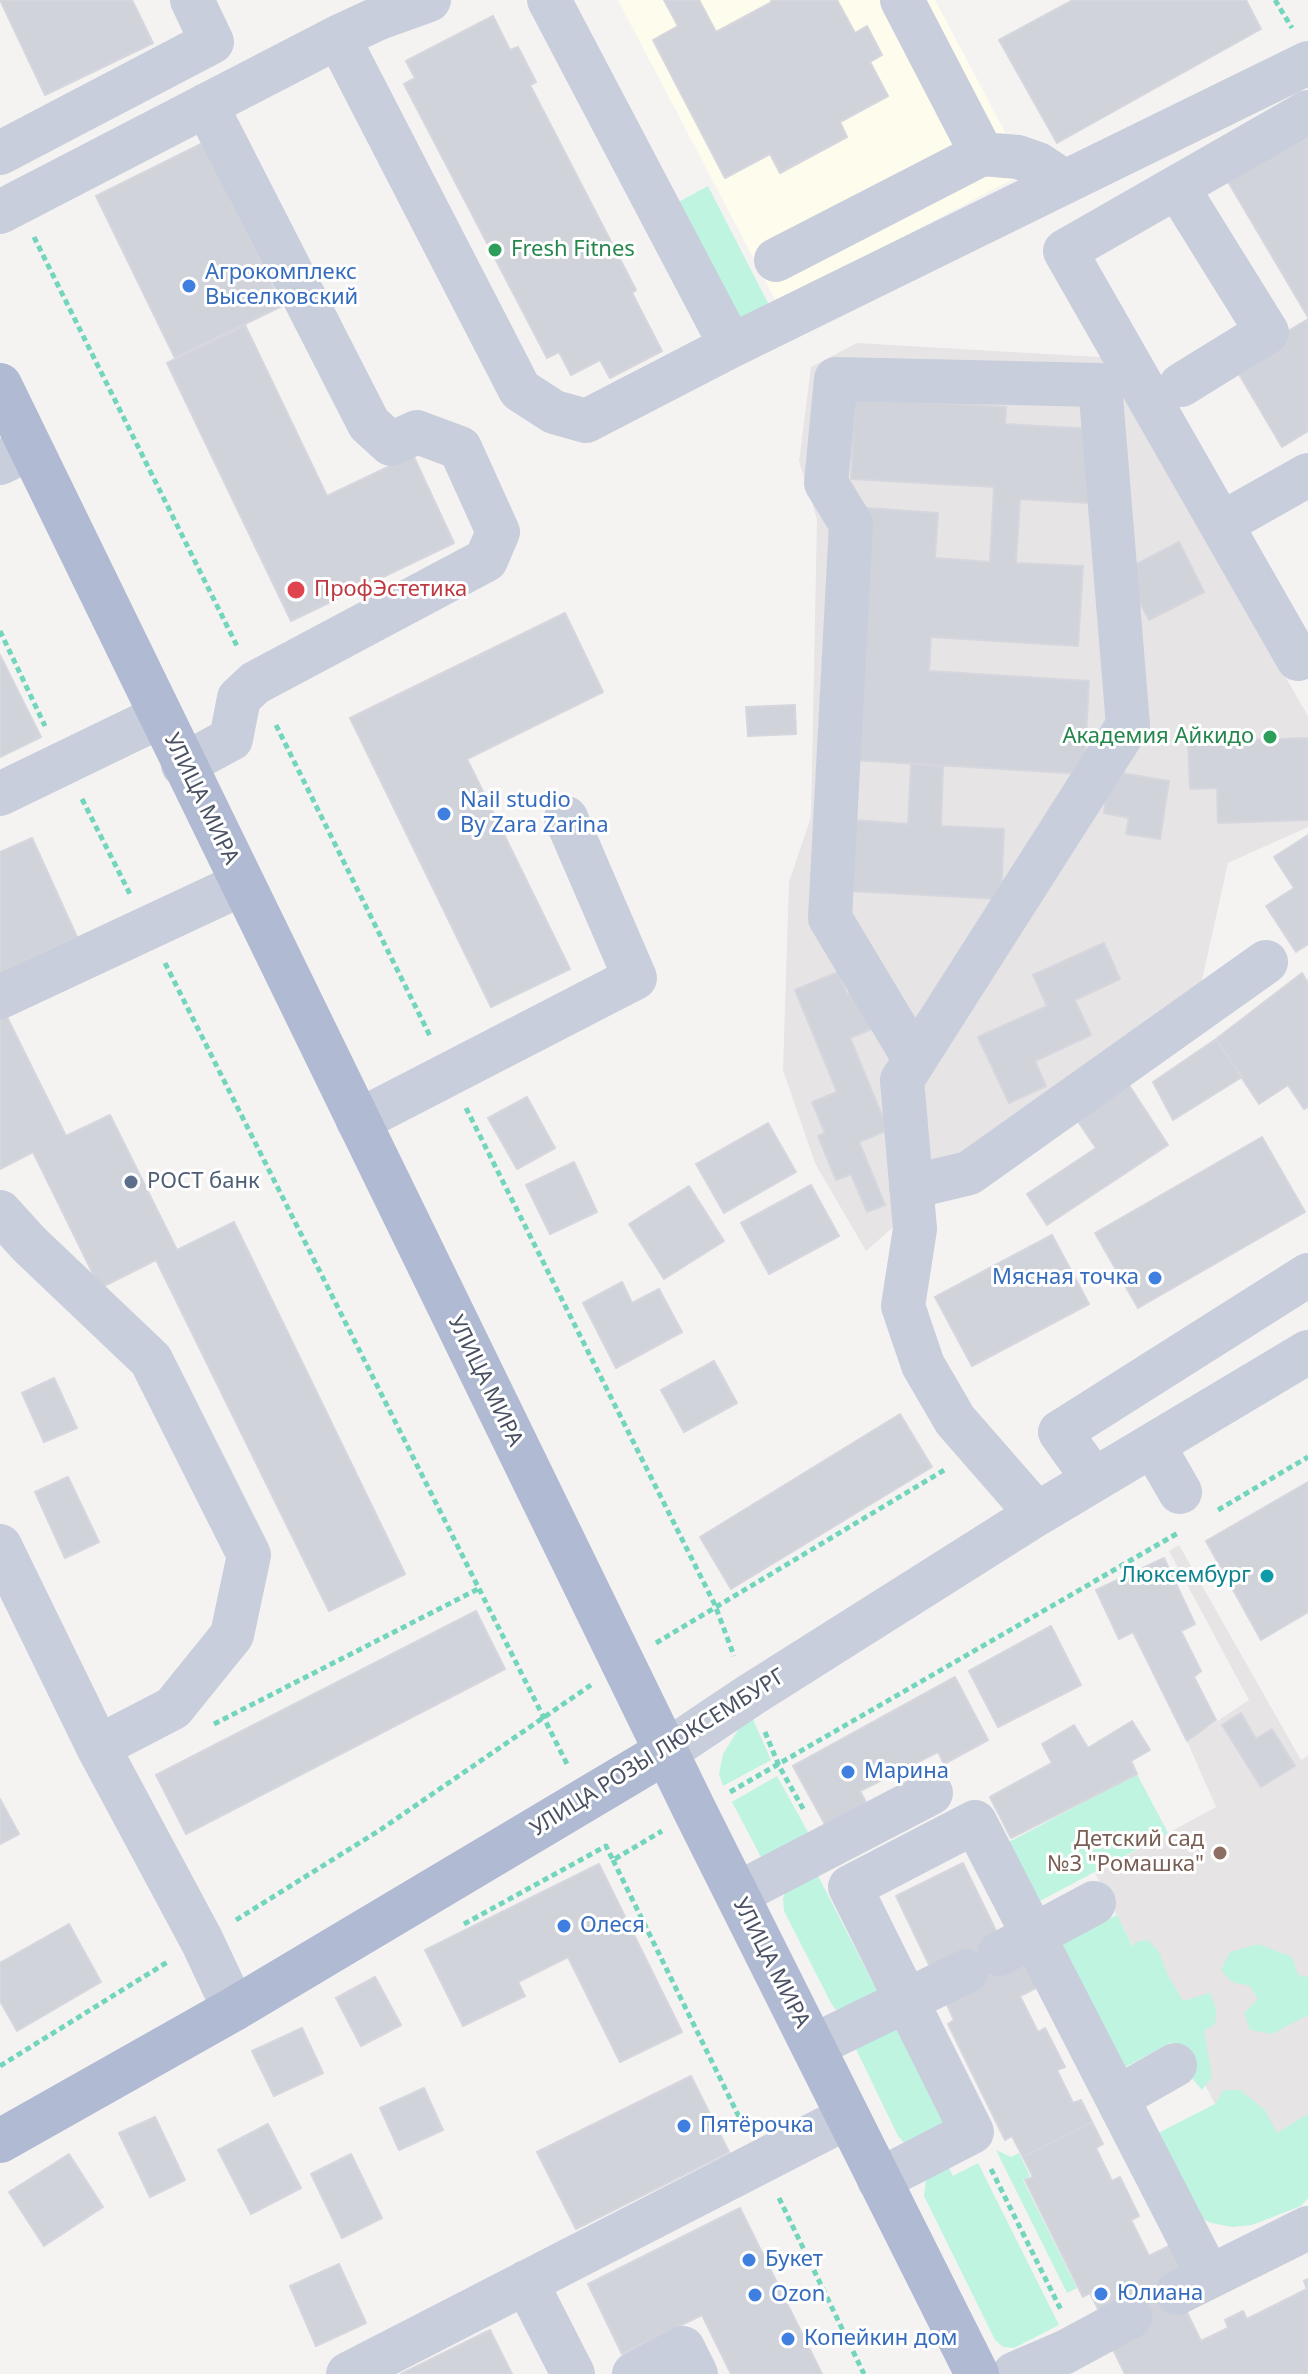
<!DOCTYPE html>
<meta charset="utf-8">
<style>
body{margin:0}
canvas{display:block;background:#f5f3f2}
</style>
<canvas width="1308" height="2374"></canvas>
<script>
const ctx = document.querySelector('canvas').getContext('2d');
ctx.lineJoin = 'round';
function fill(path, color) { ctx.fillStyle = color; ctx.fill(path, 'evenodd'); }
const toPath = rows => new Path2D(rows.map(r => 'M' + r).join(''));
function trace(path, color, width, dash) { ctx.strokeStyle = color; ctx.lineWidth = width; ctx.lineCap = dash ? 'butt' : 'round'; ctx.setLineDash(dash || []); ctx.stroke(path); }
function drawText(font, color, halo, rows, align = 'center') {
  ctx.font = font + ' "Noto Sans",sans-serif'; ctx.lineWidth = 6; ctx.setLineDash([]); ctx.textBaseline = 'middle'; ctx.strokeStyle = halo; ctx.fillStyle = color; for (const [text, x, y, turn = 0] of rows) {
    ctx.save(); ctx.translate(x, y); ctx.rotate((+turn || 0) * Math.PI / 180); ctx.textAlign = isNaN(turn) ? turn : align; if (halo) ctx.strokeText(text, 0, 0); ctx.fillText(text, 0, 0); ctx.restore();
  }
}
const commercial = toPath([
 [618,0,935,0,1026,172,777,303]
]);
const education = toPath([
 [857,343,1115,358,1248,612,1308,716,1308,827,1228,863,1198,998,1001,1132,866,1251,815,1163,783,1070,789,882,811,817,817,519,799,461,811,367],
 [1179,1545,1301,1760,1308,1756,1308,2160,1257,2185,1095,1873,1216,1807,1187,1741,1249,1700,1169,1551]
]);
const green = toPath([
 [708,186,770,307,730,327,669,207],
 [752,1717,771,1760,723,1786,719,1774,723,1754,738,1730],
 [1137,1774,1168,1833,1040,1901,1009,1842],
 [777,1776,809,1834,762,1859,732,1802],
 [814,1868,871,1979,877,1982,945,2125,904,2143,898,2136,839,2014,832,2005,784,1911,783,1899,786,1887],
 [1117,1915,1133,1947,1136,1942,1148,1940,1159,1952,1168,1976,1183,2001,1210,1993,1216,2009,1215,2024,1204,2031,1212,2077,1202,2090,1190,2076,1172,2042,1118,2071,1054,1947],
 [1258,1944,1292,1957,1298,1975,1308,1977,1308,2015,1272,2034,1250,2030,1244,2013,1258,1999,1250,1986,1232,1982,1221,1970,1230,1952],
 [1224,2090,1240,2090,1265,2110,1277,2133,1308,2114,1308,2198,1301,2206,1252,2225,1232,2227,1211,2223,1197,2216,1154,2135,1215,2104],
 [996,2150,1011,2157,1019,2153,1030,2176,1023,2180,1077,2288,1067,2293],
 [978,2163,1059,2325,1014,2348,1003,2347,995,2340,924,2196,926,2179,947,2164,953,2176]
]);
const building = toPath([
 [0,0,132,0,153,43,45,95,0,0],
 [664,0,699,0,716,32,772,2,771,0,837,0,855,33,867,26,882,55,870,62,888,96,840,122,847,137,780,173,770,154,725,178,653,40,678,26,664,0],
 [1073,0,1246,0,1261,29,1057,143,999,40,1073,0],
 [493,16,510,50,518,47,536,82,530,85,636,290,632,293,662,351,610,378,600,360,571,375,559,352,547,358,404,84,415,78,406,61,493,16],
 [1308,137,1308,317,1227,180,1308,137],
 [203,143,282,306,175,358,96,196,203,143],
 [1308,319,1308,431,1282,447,1233,364,1308,319],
 [245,325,327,496,413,455,454,543,291,621,167,363,245,325],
 [855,398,1006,407,1005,424,1093,429,1088,503,1020,499,1016,563,1083,566,1078,646,931,637,929,671,1089,681,1084,774,853,760,867,508,938,513,935,558,990,562,994,487,851,479,855,398],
 [1179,542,1204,592,1149,620,1123,571,1179,542],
 [565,613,603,692,467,759,570,969,491,1007,350,718,565,613],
 [0,655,41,737,0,757,0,655],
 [795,705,796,734,748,736,746,707,795,705],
 [1308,738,1308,820,1218,823,1217,788,1190,789,1188,742,1308,738],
 [911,764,943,766,941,826,1004,829,1001,899,850,891,854,820,908,824,911,764],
 [1109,771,1169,781,1160,839,1126,834,1129,818,1104,813,1109,771],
 [1308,835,1308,944,1296,952,1266,906,1294,888,1274,857,1308,835],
 [32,838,77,937,0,973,0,852,32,838],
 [1104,943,1120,979,1075,1000,1091,1035,1035,1061,1046,1086,1009,1103,978,1037,1047,1006,1033,975,1104,943],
 [838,972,847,994,858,990,874,1028,850,1038,888,1130,859,1142,885,1205,867,1212,851,1174,836,1180,818,1136,825,1133,812,1102,837,1092,795,990,838,972],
 [1302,973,1308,983,1308,1107,1304,1109,1288,1085,1259,1104,1216,1039,1302,973],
 [5,1013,66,1136,110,1115,177,1250,234,1222,405,1574,329,1611,156,1260,100,1288,33,1152,0,1169,0,1016,5,1013],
 [1216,1039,1242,1077,1173,1120,1153,1082,1216,1039],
 [1125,1079,1168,1145,1047,1225,1027,1194,1096,1148,1073,1114,1125,1079],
 [527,1097,555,1148,517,1169,488,1118,527,1097],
 [768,1123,796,1172,724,1213,696,1164,768,1123],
 [1262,1137,1305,1212,1138,1308,1095,1233,1262,1137],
 [574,1162,597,1212,550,1234,526,1185,574,1162],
 [811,1185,839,1236,769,1274,741,1223,811,1185],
 [689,1186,724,1241,664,1279,629,1224,689,1186],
 [1052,1235,1089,1304,972,1366,935,1297,1052,1235],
 [622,1282,632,1303,659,1289,682,1332,616,1368,583,1303,622,1282],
 [714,1361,737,1403,684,1432,661,1390,714,1361],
 [54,1378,77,1428,44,1442,22,1393,54,1378],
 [900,1414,932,1467,731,1589,700,1537,900,1414],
 [68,1477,99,1542,65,1558,35,1492,68,1477],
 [1308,1482,1308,1612,1261,1640,1206,1541,1308,1482],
 [1164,1558,1195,1624,1181,1631,1201,1671,1194,1677,1216,1720,1187,1741,1133,1632,1119,1639,1096,1590,1164,1558],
 [476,1611,505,1669,186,1834,156,1775,476,1611],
 [1051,1626,1081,1685,998,1727,969,1671,1051,1626],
 [955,1677,988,1740,944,1764,938,1752,860,1791,868,1806,827,1828,793,1766,955,1677],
 [1241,1713,1256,1739,1272,1729,1295,1766,1261,1787,1222,1725,1241,1713],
 [1132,1721,1150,1750,1131,1761,1137,1774,1011,1838,990,1797,1052,1763,1042,1744,1074,1725,1088,1748,1132,1721],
 [0,1799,19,1834,0,1844,0,1799],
 [963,1863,1000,1939,933,1973,896,1896,963,1863],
 [599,1864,682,2032,620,2062,568,1957,518,1982,525,1996,463,2026,425,1950,599,1864],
 [69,1924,101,1982,17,2031,0,2001,0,1963,69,1924],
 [994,1942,1027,1955,1042,1985,1020,1996,1038,2032,1045,2028,1065,2067,1057,2070,1073,2103,1081,2100,1092,2122,1023,2157,1012,2136,1005,2140,948,2024,954,2020,943,1996,961,1959,994,1942],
 [375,1977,401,2025,361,2046,336,1998,375,1977],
 [302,2028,323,2073,274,2096,252,2051,302,2028],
 [691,2076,729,2152,576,2229,537,2152,691,2076],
 [424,2088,443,2130,399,2150,380,2108,424,2088],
 [155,2117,185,2180,150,2197,119,2133,155,2117],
 [1092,2122,1103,2144,1096,2148,1112,2181,1120,2177,1139,2216,1131,2220,1149,2256,1173,2244,1187,2275,1102,2317,1090,2293,1083,2297,1025,2180,1033,2177,1023,2157,1092,2122],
 [268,2124,301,2188,251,2214,218,2150,268,2124],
 [69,2154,103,2207,44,2246,9,2192,69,2154],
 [351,2154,382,2218,342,2238,311,2174,351,2154],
 [740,2208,822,2374,731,2374,702,2315,622,2354,588,2284,740,2208],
 [339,2264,366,2323,316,2346,290,2286,339,2264],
 [1308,2279,1308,2374,1125,2374,1107,2337,1125,2306,1172,2282,1201,2341,1228,2328,1225,2320,1243,2311,1247,2319,1307,2289,1304,2281,1308,2279],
 [490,2330,512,2374,401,2374,490,2330]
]);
const path = toPath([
 [1275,0,1292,28],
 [34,237,238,648],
 [0,631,45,726],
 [276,725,431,1038],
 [82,799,130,894],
 [165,963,568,1766],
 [466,1108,715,1605,734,1656],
 [1218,1510,1308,1457],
 [656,1643,946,1469],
 [214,1724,480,1588],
 [765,1732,779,1766,805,1812],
 [730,1792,1178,1533],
 [613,1860,743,2125],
 [236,1920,380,1830,591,1685],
 [464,1924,606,1846,613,1860,662,1831],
 [0,2066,169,1961],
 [991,2169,1061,2310],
 [779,2198,864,2374]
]);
const minor = toPath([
 [549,0,731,346],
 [902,0,982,154],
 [338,37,379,18,429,0],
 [1308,112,1065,251,1298,659,1308,654],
 [0,153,212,42,192,0],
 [1177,187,1267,332,1181,385],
 [0,212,338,37,520,390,554,412,586,421,731,346,1065,182],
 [776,260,982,154,1018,157,1038,164,1065,182,1308,63],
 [0,463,30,448],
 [1221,524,1308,475],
 [183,765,231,739,239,698,255,683,486,560,498,532,460,448,417,432,391,444,369,424,206,105],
 [0,794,161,716],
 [0,997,242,884],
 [915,1060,830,918,851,524,826,483,836,379,1100,385,1128,725,902,1080,915,1229,903,1306,923,1365,955,1420,1037,1514],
 [358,1121,635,978,566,818],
 [911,1187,969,1173,1266,962],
 [0,1212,29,1244,151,1360,249,1555,232,1635,173,1708,98,1747],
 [1153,1445,1180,1492],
 [1094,1480,1060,1432,1308,1275],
 [0,1546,98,1747,202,1941,234,2009],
 [667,1751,749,1696,1037,1514,1308,1352],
 [737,1894,931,1793],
 [999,1954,1094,1903],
 [813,2046,967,1971],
 [1117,2098,1175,2065],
 [879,2180,972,2132,850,1887,975,1822,1209,2277],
 [526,2282,573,2374],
 [1177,2293,1308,2228],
 [348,2374,848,2117],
 [634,2374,683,2348,696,2374],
 [1014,2374,1065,2352,1130,2317]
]);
const major = toPath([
 [0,385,695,1811,977,2374],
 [0,2141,234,2009,667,1751]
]);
const markers = [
 [495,250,8,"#2e9e5b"],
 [189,286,8,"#3f7fe0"],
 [296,590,10,"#e0444e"],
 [1270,737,8,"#2e9e5b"],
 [444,814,8,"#3f7fe0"],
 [131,1182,8,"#5c6f8a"],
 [1155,1278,8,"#3f7fe0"],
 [1267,1576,8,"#0f9aa8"],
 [848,1772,8,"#3f7fe0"],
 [1220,1853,8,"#8d6e63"],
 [564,1926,8,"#3f7fe0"],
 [684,2126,8,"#3f7fe0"],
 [749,2260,8,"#3f7fe0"],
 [1101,2294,8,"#3f7fe0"],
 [755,2295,8,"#3f7fe0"],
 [788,2339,8,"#3f7fe0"]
];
const leisureNames = [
 ["Fresh Fitnes",511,250],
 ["Академия Айкидо",1254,737,"right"]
];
const shopNames = [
 ["Агрокомплекс",205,273],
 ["Выселковский",205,298],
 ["Nail studio",460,801],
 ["By Zara Zarina",460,826],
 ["Мясная точка",1139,1278,"right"],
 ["Марина",864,1772],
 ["Олеся",580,1926],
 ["Пятёрочка",700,2126],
 ["Букет",765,2260],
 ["Юлиана",1117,2294],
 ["Ozon",771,2295],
 ["Копейкин дом",804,2339]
];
const healthNames = [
 ["ПрофЭстетика",314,590]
];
const streetNames = [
 ["УЛИЦА МИРА",201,799,64],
 ["УЛИЦА МИРА",485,1381,64],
 ["УЛИЦА РОЗЫ ЛЮКСЕМБУРГ",658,1753,-32],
 ["УЛИЦА МИРА",771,1963,63]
];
const serviceNames = [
 ["РОСТ банк",147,1182]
];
const cultureNames = [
 ["Люксембург",1251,1576]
];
const educationNames = [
 ["Детский сад",1204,1840],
 ["№3 \"Ромашка\"",1204,1865]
];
fill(commercial, '#fefded');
fill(education, '#e6e4e4');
fill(green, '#bff4e0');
fill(building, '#d1d3da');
trace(building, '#d6d6de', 2);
trace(path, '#73d6bc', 5, [6, 4]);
trace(minor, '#c8cedb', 44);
trace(major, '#b0bad3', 44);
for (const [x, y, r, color] of markers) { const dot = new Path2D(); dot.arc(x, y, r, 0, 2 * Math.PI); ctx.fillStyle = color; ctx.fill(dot); trace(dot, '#fff', 3); }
drawText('22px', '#27864d', '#fff', leisureNames, 'left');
drawText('22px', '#366cbe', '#fff', shopNames, 'left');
drawText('22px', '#be3a42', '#fff', healthNames, 'left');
drawText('22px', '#485062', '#fff', streetNames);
drawText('22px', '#4e5e75', '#fff', serviceNames, 'left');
drawText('22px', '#0d838f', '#fff', cultureNames, 'right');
drawText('22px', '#785e54', '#fff', educationNames, 'right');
</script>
